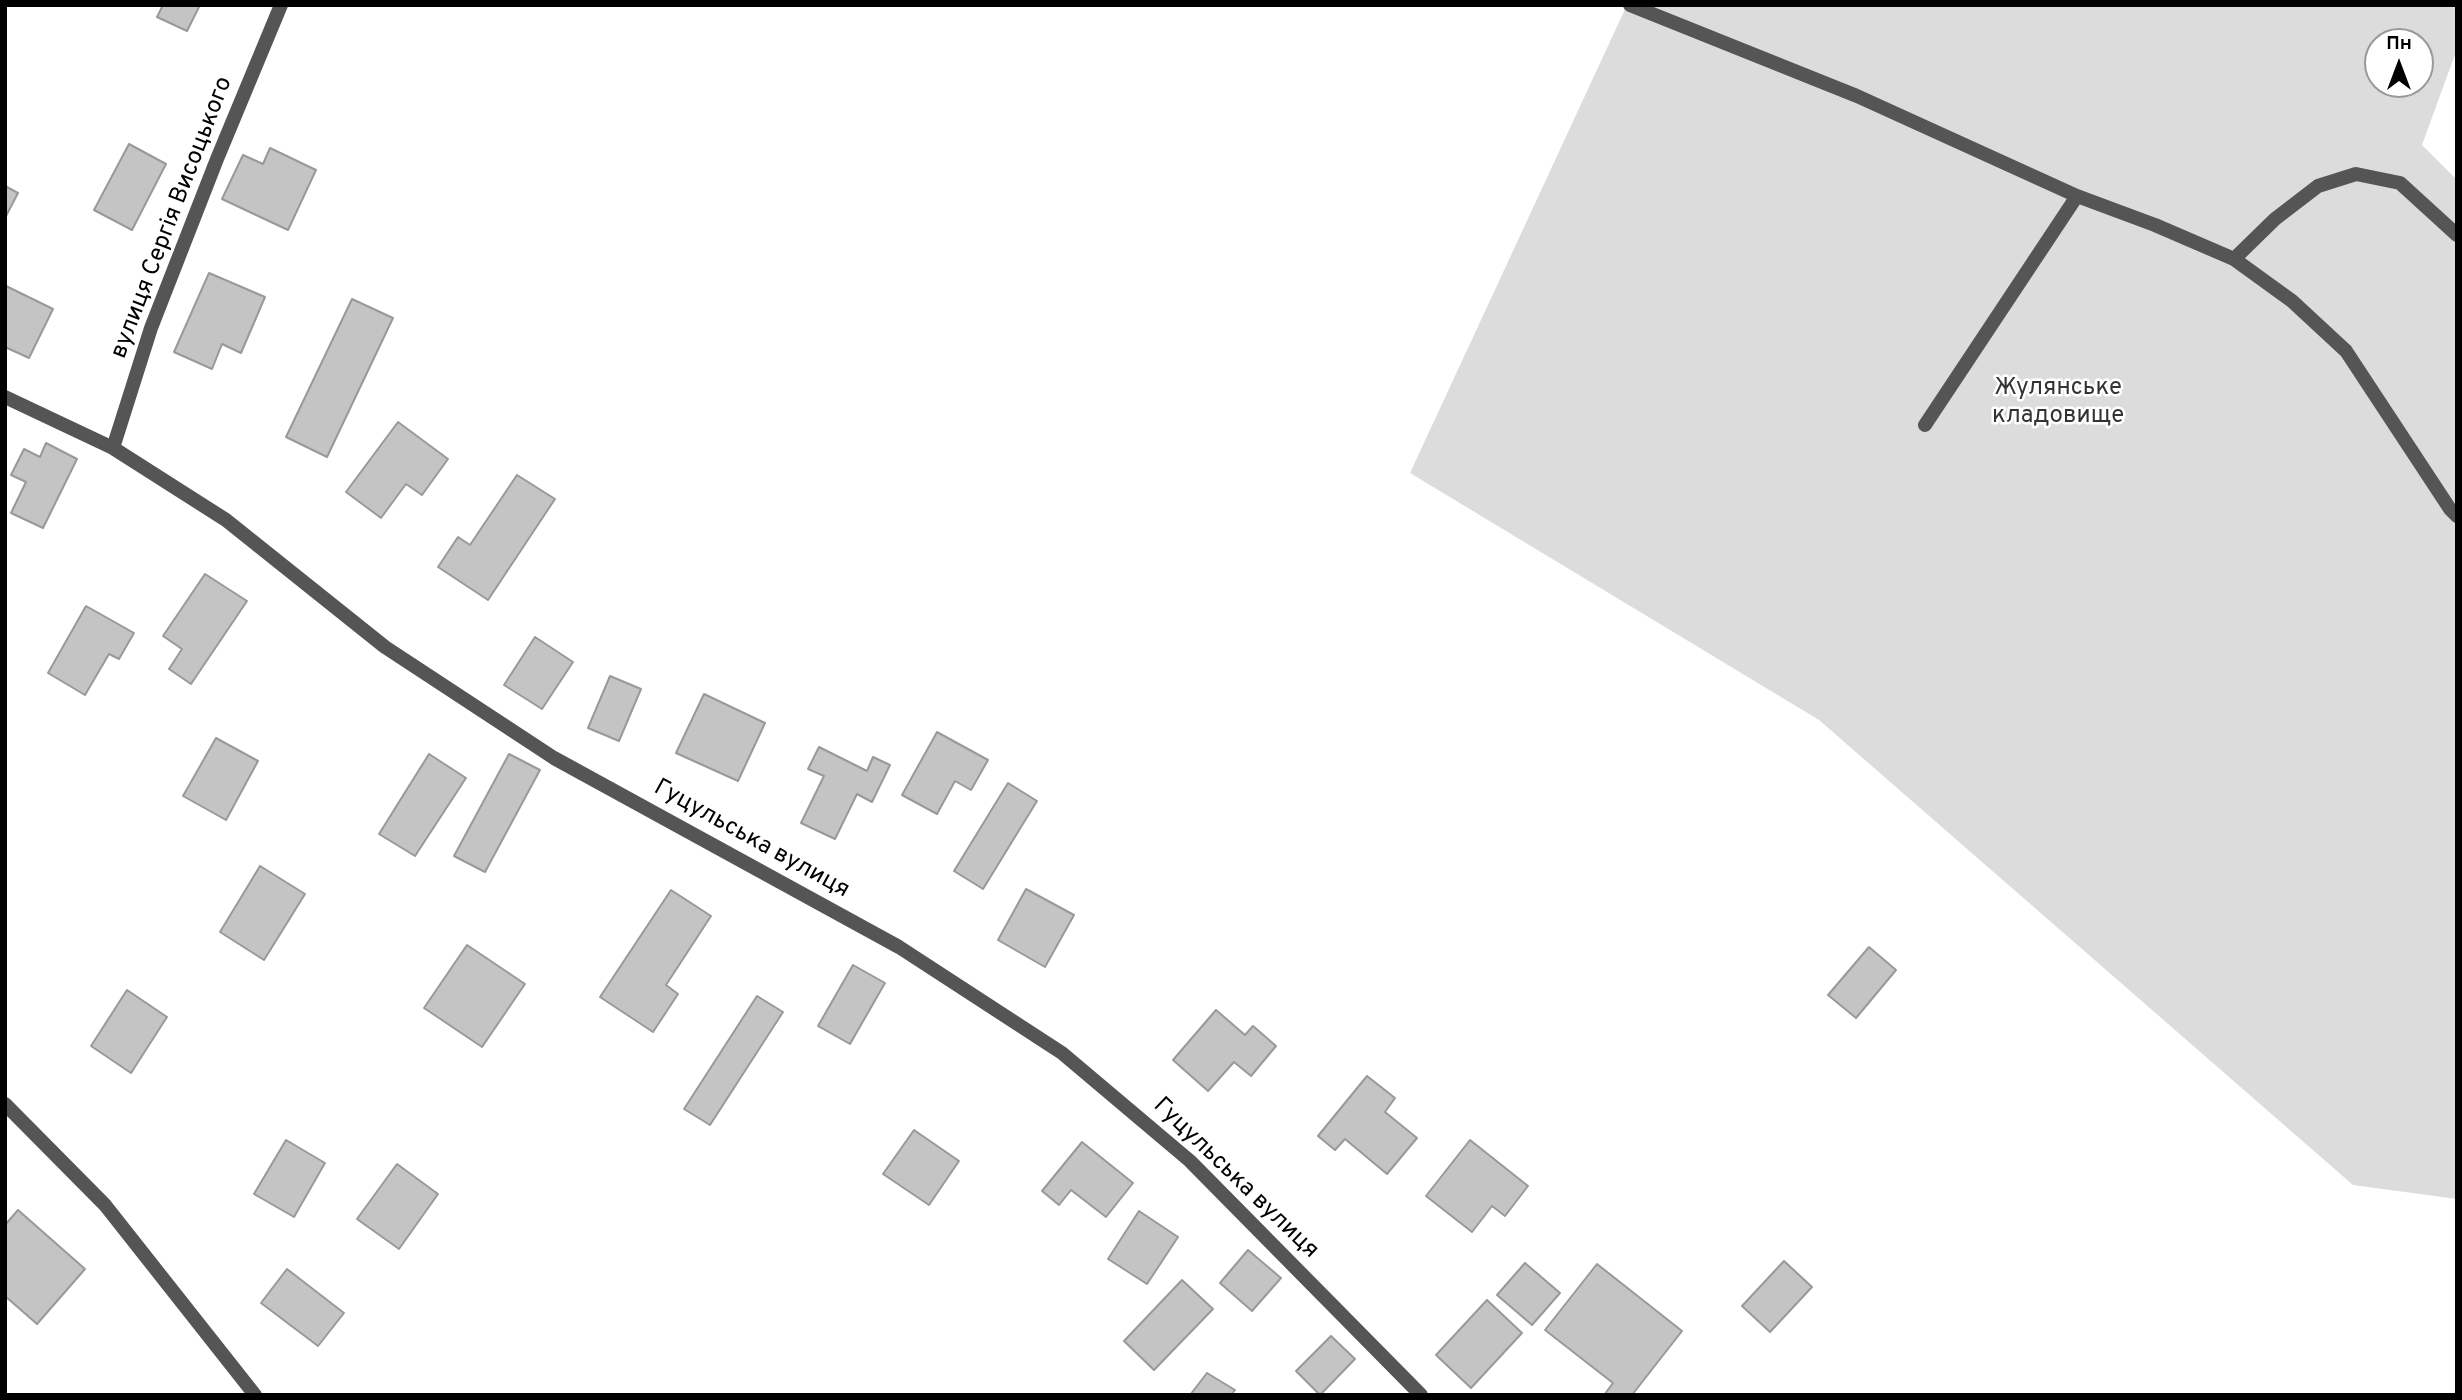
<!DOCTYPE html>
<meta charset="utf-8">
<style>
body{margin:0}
#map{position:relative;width:2462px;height:1400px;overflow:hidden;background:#fff;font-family:Overpass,sans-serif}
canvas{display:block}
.frame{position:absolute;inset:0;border:7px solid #000;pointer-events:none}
.north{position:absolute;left:2364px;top:28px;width:70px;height:70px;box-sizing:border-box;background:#fff;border:2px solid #999;border-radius:50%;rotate:0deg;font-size:19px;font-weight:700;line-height:28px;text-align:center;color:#000}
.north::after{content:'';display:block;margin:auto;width:24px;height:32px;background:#000;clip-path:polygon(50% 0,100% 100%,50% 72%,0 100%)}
</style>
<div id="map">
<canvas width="2462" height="1400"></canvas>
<div class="frame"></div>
<div class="north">Пн</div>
</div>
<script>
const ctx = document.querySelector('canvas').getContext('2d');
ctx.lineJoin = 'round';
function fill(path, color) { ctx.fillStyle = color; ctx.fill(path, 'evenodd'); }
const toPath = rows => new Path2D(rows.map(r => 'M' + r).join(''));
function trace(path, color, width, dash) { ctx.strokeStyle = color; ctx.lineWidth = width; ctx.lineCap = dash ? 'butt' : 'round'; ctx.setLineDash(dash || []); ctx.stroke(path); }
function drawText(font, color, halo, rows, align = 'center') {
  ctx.font = font + ' Overpass,sans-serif'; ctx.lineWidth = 5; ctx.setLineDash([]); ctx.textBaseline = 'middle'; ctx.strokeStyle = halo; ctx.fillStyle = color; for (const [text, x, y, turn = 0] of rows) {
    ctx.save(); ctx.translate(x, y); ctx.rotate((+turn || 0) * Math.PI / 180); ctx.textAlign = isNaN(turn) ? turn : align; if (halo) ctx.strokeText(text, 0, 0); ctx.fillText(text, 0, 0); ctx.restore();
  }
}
const green = toPath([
 [1627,5,2457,5,2457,49,2422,145,2457,180,2457,1199,2353,1185,1819,720,1410,473],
 [2378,42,2420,42,2420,84,2378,84]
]);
const building = toPath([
 [163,5,200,5,187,31,157,17,163,5],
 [129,144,166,164,132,230,94,210,129,144],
 [270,148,316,170,288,230,222,199,243,155,263,164,270,148],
 [5,186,18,193,5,218,5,186],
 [209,273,265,297,241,353,222,344,212,369,174,352,209,273],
 [6,286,53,309,29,358,5,347,6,286],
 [352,299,393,318,327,457,286,437,352,299],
 [398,422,448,459,422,495,406,484,381,518,346,492,398,422],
 [46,443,77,459,43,528,11,513,26,482,11,475,24,449,40,457,46,443],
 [517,475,555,499,488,600,438,567,458,537,470,545,517,475],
 [205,574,247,601,191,684,169,669,182,649,163,636,205,574],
 [86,606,134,633,119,659,109,654,85,695,48,673,86,606],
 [535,637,573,662,542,709,504,685,535,637],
 [610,676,641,689,619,741,588,728,610,676],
 [704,694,765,723,738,781,676,753,704,694],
 [937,732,988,760,971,790,955,781,937,814,902,795,937,732],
 [216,738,258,761,226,820,183,796,216,738],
 [819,747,867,771,873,757,890,765,872,802,857,794,835,839,801,823,824,776,808,769,819,747],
 [429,754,466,778,415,856,379,834,429,754],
 [509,754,540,770,485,872,454,856,509,754],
 [1008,783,1037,801,983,889,954,871,1008,783],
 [260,866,305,894,264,960,220,932,260,866],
 [1026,889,1074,915,1045,967,998,940,1026,889],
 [671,890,711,916,666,985,678,994,653,1032,600,997,671,890],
 [467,945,525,984,482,1047,424,1008,467,945],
 [1869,947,1896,970,1856,1018,1828,995,1869,947],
 [853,965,885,983,850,1044,818,1026,853,965],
 [127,990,167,1017,131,1073,91,1046,127,990],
 [757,996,783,1012,710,1125,684,1109,757,996],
 [1216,1010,1245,1035,1253,1026,1276,1046,1251,1076,1234,1062,1208,1091,1173,1060,1216,1010],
 [1367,1076,1395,1098,1385,1112,1417,1138,1387,1174,1345,1139,1335,1150,1318,1136,1367,1076],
 [914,1130,959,1161,929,1205,883,1174,914,1130],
 [286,1140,325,1163,294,1217,254,1194,286,1140],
 [1470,1140,1528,1186,1505,1216,1492,1206,1472,1232,1426,1196,1470,1140],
 [1082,1142,1133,1183,1106,1217,1071,1190,1059,1205,1042,1191,1082,1142],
 [397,1164,438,1194,399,1249,357,1219,397,1164],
 [18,1210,85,1269,37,1324,5,1296,5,1225,18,1210],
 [1139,1211,1178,1237,1147,1284,1108,1259,1139,1211],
 [1248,1250,1281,1278,1252,1311,1220,1283,1248,1250],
 [1784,1261,1812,1287,1770,1332,1742,1306,1784,1261],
 [1525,1263,1560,1293,1532,1325,1497,1295,1525,1263],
 [1597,1264,1682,1331,1632,1395,1604,1395,1613,1383,1545,1330,1597,1264],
 [287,1269,344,1313,318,1346,261,1303,287,1269],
 [1182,1280,1213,1309,1154,1370,1124,1341,1182,1280],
 [1487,1300,1522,1333,1471,1388,1436,1355,1487,1300],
 [1331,1336,1355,1359,1320,1395,1296,1371,1331,1336],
 [1207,1373,1235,1390,1231,1395,1190,1395,1207,1373]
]);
const service = toPath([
 [1630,5,1857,96,2077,196,2155,225,2234,259,2292,301,2346,351,2450,509,2457,516],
 [2234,259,2275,219,2318,186,2356,174,2400,183,2457,235],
 [1925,425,2077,196]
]);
const minor = toPath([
 [5,397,113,448,226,520,385,647,554,758,899,947,1062,1053,1190,1161,1421,1395],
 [113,448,151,328,217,159,281,5],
 [5,1104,105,1205,255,1395]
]);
const streetNames = [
 ["вулиця Сергія Висоцького",173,218,-69],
 ["Гуцульська вулиця",751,840,29],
 ["Гуцульська вулиця",1235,1179,44]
];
const parkNames = [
 ["Жулянське",2058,389],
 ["кладовище",2058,417]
];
fill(green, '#dcdcdc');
fill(building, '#c4c4c4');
trace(building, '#999', 2);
trace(service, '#555', 14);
trace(minor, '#555', 14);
drawText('24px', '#000', '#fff', streetNames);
drawText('24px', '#333', '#fff', parkNames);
</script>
